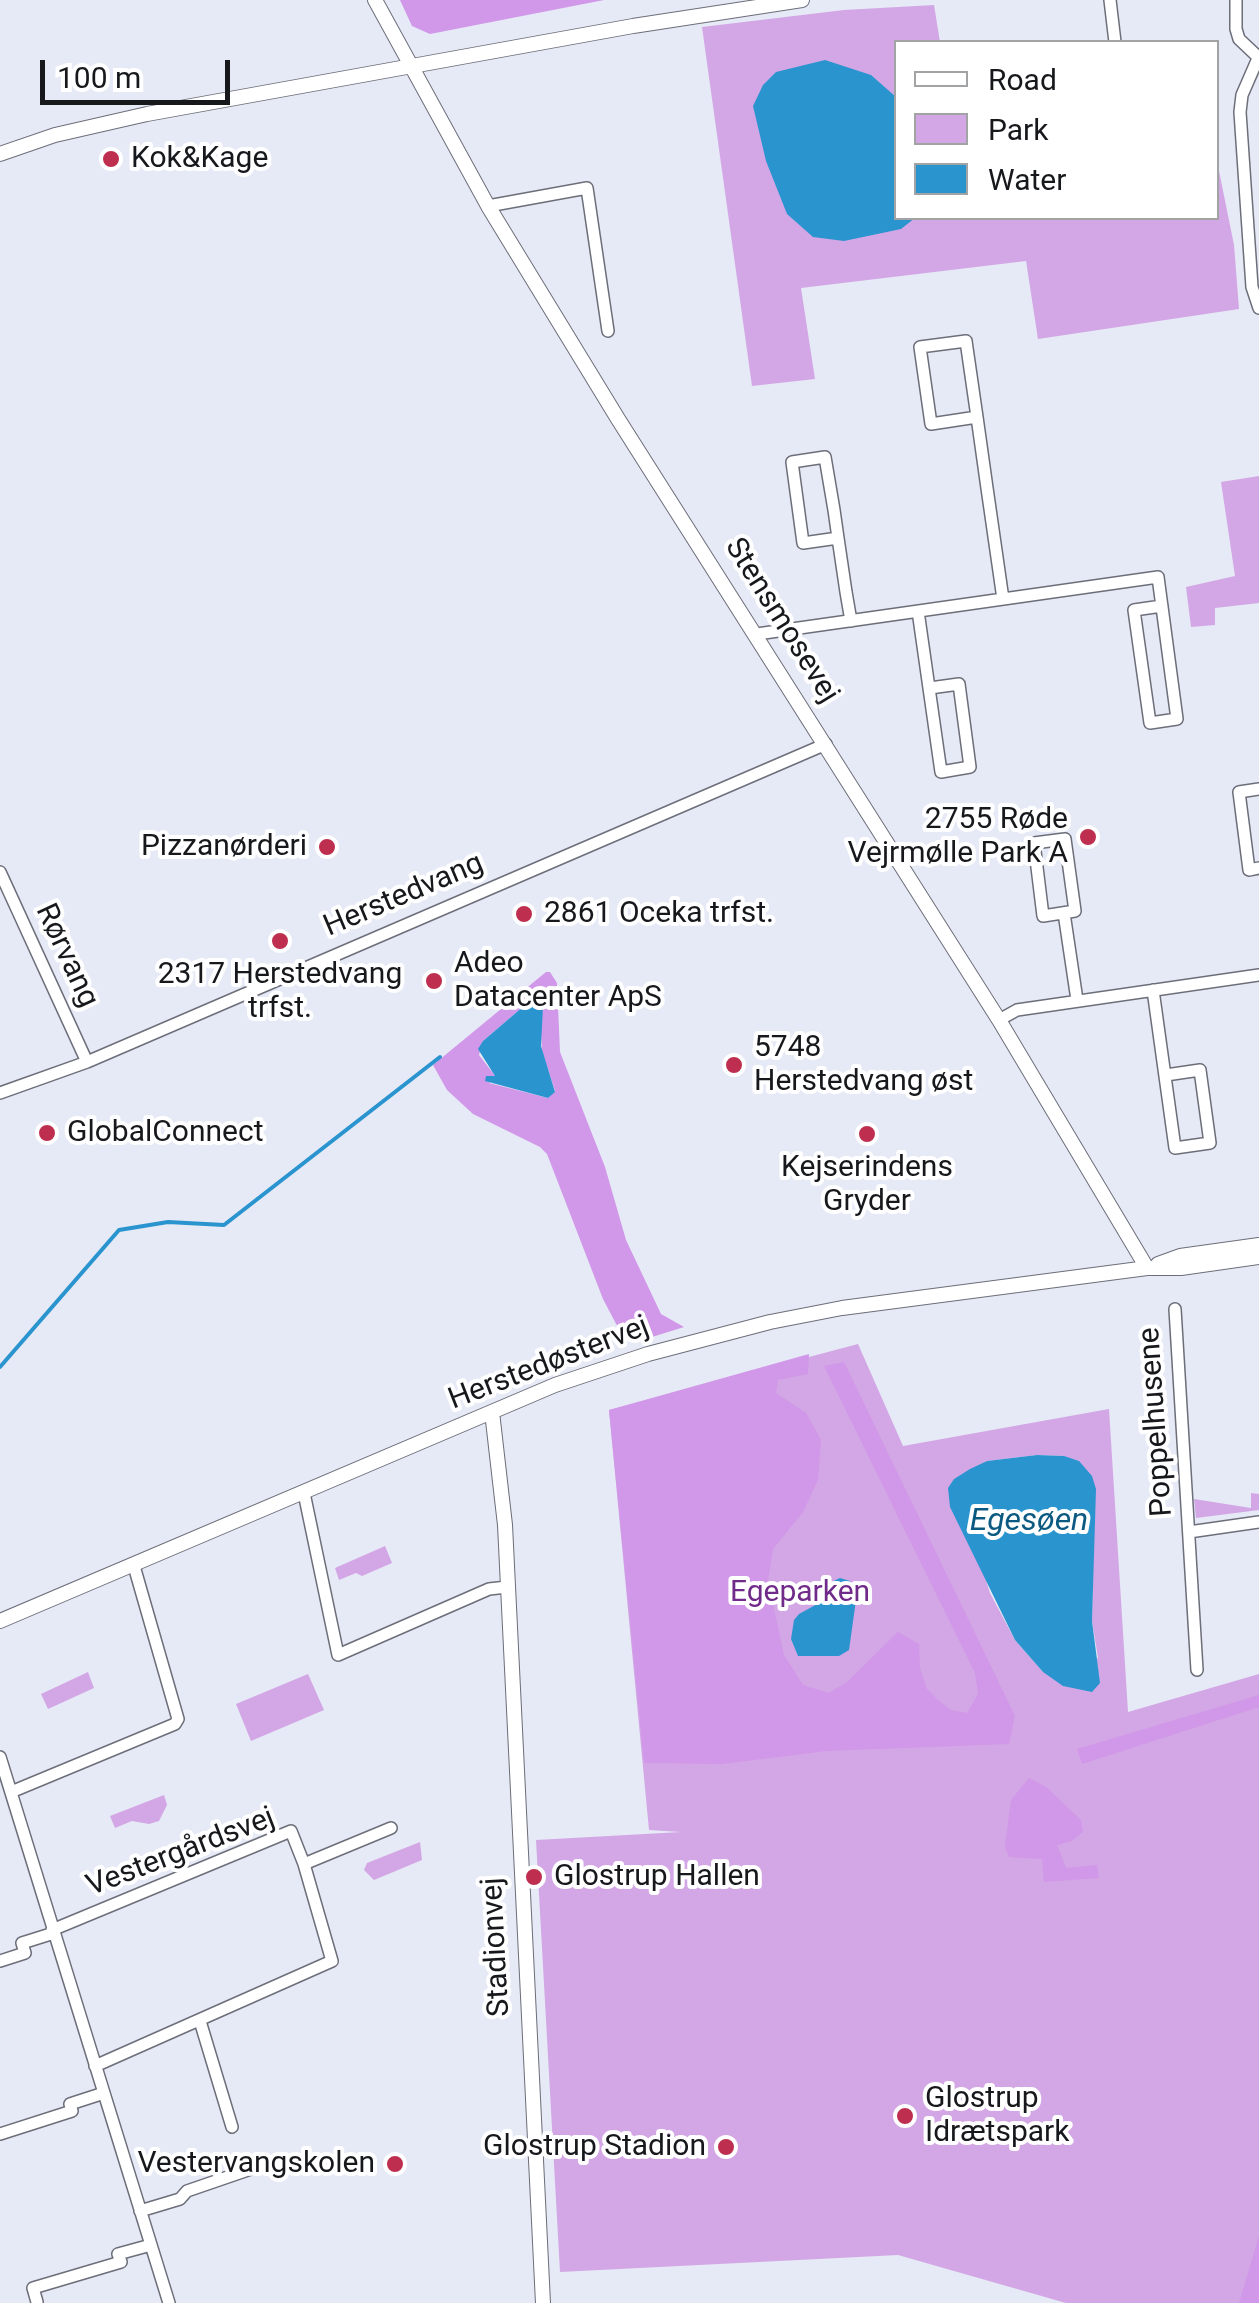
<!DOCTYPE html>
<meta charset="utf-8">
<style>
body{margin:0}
#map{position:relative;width:1259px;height:2303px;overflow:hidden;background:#e6e9f6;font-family:Roboto,sans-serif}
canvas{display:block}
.legend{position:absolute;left:894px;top:40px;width:325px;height:180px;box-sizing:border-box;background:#fff;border:2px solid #a2a3a4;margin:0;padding:12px 18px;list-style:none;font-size:30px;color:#17181c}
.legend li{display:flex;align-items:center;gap:20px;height:50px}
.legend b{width:50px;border:2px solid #a2a3a4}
.scale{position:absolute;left:40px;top:60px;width:190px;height:45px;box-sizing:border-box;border:5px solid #17181c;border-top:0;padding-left:12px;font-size:30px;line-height:35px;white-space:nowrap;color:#17181c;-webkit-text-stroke:8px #fff;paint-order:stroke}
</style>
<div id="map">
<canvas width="1259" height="2303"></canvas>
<ul class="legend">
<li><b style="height:12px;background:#fff"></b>Road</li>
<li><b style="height:28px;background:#d3a7e5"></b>Park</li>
<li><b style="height:28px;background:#2a94cf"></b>Water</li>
</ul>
<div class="scale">100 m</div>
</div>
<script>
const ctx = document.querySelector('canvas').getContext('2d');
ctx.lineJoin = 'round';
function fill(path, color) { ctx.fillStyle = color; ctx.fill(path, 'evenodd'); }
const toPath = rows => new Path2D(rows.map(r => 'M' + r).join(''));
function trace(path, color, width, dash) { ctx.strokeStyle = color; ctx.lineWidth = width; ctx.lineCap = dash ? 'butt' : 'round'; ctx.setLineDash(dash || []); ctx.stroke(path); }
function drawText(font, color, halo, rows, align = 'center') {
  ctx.font = font + ' Roboto,sans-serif'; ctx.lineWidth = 8; ctx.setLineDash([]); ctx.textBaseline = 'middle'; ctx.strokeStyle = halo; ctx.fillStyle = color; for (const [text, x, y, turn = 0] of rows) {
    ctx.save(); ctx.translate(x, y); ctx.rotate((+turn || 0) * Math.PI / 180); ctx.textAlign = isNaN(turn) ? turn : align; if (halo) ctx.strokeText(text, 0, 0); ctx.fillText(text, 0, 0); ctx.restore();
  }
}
const green = toPath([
 [934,5,940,42,896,42,896,218,1216,218,1217,161,1234,245,1239,309,1038,339,1026,261,801,288,815,379,752,386,702,27,844,10],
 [1259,476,1259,603,1215,608,1215,625,1191,627,1186,587,1235,576,1221,482],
 [858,1344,903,1446,1109,1409,1128,1712,1259,1674,1259,2244,1242,2303,1066,2303,898,2255,560,2272,536,1840,681,1832,649,1830,609,1410],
 [1037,1455,1064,1456,1094,1510,1092,1621,1098,1658,1043,1672,1015,1640,990,1593,954,1479,987,1461],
 [1251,1493,1259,1494,1259,1510,1196,1518,1194,1499,1251,1508],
 [385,1546,392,1563,362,1576,356,1573,339,1580,335,1568],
 [88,1672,94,1688,48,1709,41,1694],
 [308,1674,324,1710,251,1741,236,1704],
 [164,1795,167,1805,159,1821,149,1824,132,1821,115,1828,110,1816],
 [420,1842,422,1860,374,1880,364,1870,367,1863]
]);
const forest = toPath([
 [400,0,604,0,430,34,412,26],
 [546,972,550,972,557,983,560,1052,605,1167,626,1240,661,1314,684,1327,636,1342,623,1337,603,1299,547,1154,540,1147,473,1114,447,1090,433,1065],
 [532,999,539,999,542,1051,555,1091,548,1098,489,1083,496,1077,479,1055,483,1041],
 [809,1354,808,1374,778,1380,776,1393,806,1413,821,1440,818,1480,803,1512,773,1549,768,1581,784,1655,803,1685,829,1693,847,1682,898,1632,919,1644,920,1668,927,1689,939,1701,951,1710,967,1713,978,1694,975,1673,824,1366,844,1362,1015,1716,1009,1744,826,1751,722,1764,644,1763,609,1410],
 [1259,1695,1259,1707,1082,1764,1077,1749],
 [1029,1778,1046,1787,1081,1820,1083,1832,1072,1841,1057,1845,1066,1868,1097,1865,1099,1878,1044,1882,1042,1859,1009,1857,1005,1847,1011,1800],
 [1259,2236,1259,2303,1239,2303]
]);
const water = toPath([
 [825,60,871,75,896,97,896,218,915,218,901,229,844,241,813,237,787,214,766,161,753,106,763,85,776,72],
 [532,999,539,999,543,1006,541,1046,555,1092,548,1098,485,1081,486,1076,495,1076,478,1049,483,1041],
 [1037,1455,1064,1456,1079,1461,1092,1476,1096,1489,1092,1621,1100,1683,1092,1692,1063,1686,1043,1672,1015,1640,950,1507,948,1488,954,1479,970,1469,987,1461],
 [840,1578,850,1581,856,1600,849,1650,839,1656,798,1656,791,1639,794,1620,799,1614,819,1603,829,1583]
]);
const stream = toPath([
 [0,1367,119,1230,168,1222,224,1225,440,1057]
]);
const minor = toPath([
 [1110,0,1115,42],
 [1236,0,1236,29,1239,39,1258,57],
 [1259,56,1242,95,1240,112,1252,287,1259,308],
 [488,206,587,188,608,331],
 [977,417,931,424,920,347,966,341,977,417,987,488,1003,599],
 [838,538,803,543,792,462,825,457,834,510,838,538,846,592,851,621],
 [918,611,941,772,970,767,959,684,930,688],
 [757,634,1158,577,1177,719,1150,723,1134,610,1162,606],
 [1259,789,1239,792,1249,870,1259,868],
 [1065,839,1075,911,1043,916,1034,843,1065,839],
 [0,872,87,1062],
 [1064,913,1077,1000],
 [1153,990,1175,1148,1210,1143,1200,1070,1166,1075],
 [999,1020,1017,1010,1259,975],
 [0,1093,87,1062,826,744],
 [1175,1309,1197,1670],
 [304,1493,338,1655,489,1589,507,1587],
 [1189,1532,1259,1522],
 [0,1757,169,2303],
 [11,1792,175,1724,178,1719,134,1566],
 [304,1864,391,1828],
 [52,1930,291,1831,304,1864,332,1961,95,2066],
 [0,1961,25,1953,22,1943,54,1933],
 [200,2021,232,2127],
 [0,2134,72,2111,70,2104,104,2093],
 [140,2211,180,2199,187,2191,251,2169],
 [37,2302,33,2288,121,2262,118,2254,151,2245]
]);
const tertiary = toPath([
 [375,0,488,206,618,419,999,1020,1147,1268],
 [0,154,55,135,147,114,633,26,802,0],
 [1158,1264,1180,1256,1259,1245],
 [492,1412,505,1525,543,2303],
 [0,1621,555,1385,648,1354,770,1322,842,1308,1147,1268,1181,1268,1259,1257]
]);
const markers = [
 [111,159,10,"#be2e4e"],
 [1088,837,10,"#be2e4e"],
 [327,847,10,"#be2e4e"],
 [524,914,10,"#be2e4e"],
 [280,941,10,"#be2e4e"],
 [434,981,10,"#be2e4e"],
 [734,1065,10,"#be2e4e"],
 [47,1133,10,"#be2e4e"],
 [867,1134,10,"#be2e4e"],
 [534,1877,10,"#be2e4e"],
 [905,2116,10,"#be2e4e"],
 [726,2147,10,"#be2e4e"],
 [395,2164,10,"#be2e4e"]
];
const poiNames = [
 ["Kok&Kage",131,159],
 ["2755 Røde",1068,820,"right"],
 ["Vejrmølle Park A",1068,854,"right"],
 ["Pizzanørderi",307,847,"right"],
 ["2861 Oceka trfst.",544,914],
 ["Adeo",454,964],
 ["Datacenter ApS",454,998],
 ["2317 Herstedvang",280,975,"center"],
 ["trfst.",280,1009,"center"],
 ["5748",754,1048],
 ["Herstedvang øst",754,1082],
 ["GlobalConnect",67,1133],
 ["Kejserindens",867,1168,"center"],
 ["Gryder",867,1202,"center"],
 ["Glostrup Hallen",554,1877],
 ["Glostrup",925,2099],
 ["Idrætspark",925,2133],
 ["Glostrup Stadion",706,2147,"right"],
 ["Vestervangskolen",375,2164,"right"]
];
const streetNames = [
 ["Stensmosevej",781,621,58],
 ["Herstedvang",404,896,-23],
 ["Rørvang",66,956,65],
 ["Herstedøstervej",549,1364,-21],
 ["Poppelhusene",1157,1422,-94],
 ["Vestergårdsvej",181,1853,-21],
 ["Stadionvej",497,1947,-93]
];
const parkNames = [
 ["Egeparken",800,1593]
];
const waterNames = [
 ["Egesøen",1029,1522]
];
fill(green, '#d3a7e5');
fill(forest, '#d197e8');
fill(water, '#2a94cf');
trace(stream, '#2a94cf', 4);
trace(minor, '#6c6e79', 14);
trace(tertiary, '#6c6e79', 16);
trace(minor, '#fff', 11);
trace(tertiary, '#fff', 14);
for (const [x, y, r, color] of markers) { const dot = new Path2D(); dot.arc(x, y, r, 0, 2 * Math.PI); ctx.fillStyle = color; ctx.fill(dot); trace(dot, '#fff', 4); }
drawText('30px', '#17181c', '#fff', poiNames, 'left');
drawText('30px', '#17181c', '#fff', streetNames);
drawText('30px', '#702a89', '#fff', parkNames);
drawText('italic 32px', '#0c5982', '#fff', waterNames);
</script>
